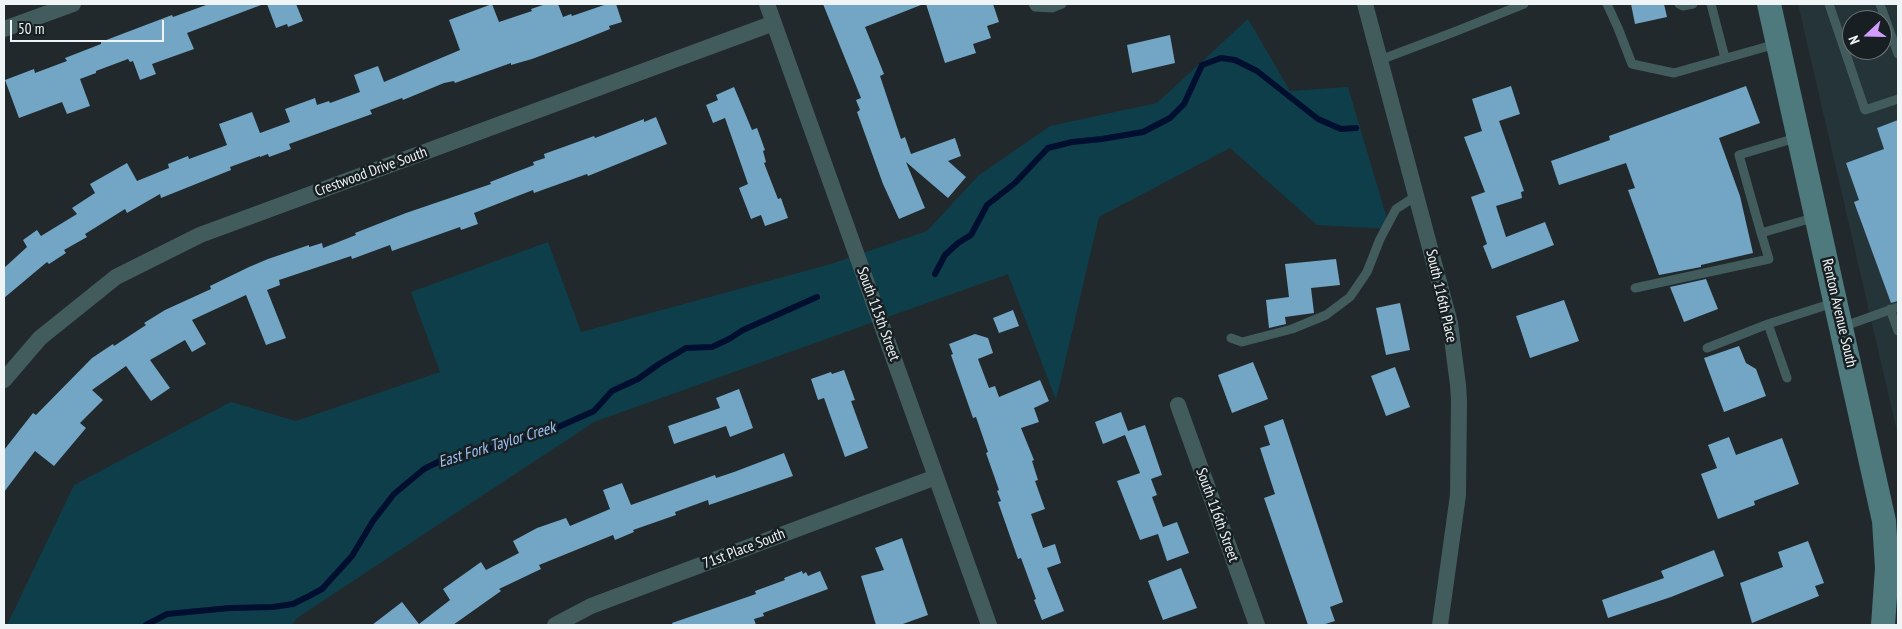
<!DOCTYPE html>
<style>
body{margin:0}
#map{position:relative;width:1902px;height:629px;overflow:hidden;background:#21292c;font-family:"PT Sans Narrow",sans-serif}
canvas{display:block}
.frame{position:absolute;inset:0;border:5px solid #eff5f6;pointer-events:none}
.north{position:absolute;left:1842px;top:10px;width:50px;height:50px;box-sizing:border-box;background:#171f22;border:1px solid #6d7577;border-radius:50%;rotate:249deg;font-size:14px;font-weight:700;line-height:20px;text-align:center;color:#eff5f6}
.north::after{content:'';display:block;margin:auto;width:18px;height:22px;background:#d39cfc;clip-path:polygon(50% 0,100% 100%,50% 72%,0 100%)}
.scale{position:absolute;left:10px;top:20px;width:154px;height:22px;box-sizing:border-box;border:2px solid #eff5f6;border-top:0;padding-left:6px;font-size:15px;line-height:18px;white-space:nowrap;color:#eff5f6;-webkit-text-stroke:4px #171f22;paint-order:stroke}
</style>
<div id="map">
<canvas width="1902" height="629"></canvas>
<div class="frame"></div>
<div class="north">N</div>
<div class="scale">50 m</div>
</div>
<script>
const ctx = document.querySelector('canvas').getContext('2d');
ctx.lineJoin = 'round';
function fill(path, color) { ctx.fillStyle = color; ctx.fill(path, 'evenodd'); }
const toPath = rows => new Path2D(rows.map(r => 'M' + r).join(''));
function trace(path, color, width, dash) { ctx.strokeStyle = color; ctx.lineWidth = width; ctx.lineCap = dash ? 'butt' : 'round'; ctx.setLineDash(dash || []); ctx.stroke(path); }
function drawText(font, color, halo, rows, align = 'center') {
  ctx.font = font + ' "PT Sans Narrow",sans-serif'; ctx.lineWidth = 5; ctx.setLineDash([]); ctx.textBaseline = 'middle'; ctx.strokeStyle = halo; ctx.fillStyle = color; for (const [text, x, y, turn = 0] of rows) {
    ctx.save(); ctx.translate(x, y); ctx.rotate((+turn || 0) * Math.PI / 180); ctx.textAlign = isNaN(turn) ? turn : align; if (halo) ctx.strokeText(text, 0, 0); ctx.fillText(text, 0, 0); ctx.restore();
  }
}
const built = toPath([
 [1798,4,1898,4,1898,436],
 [1852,20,1882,20,1882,50,1852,50]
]);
const green = toPath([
 [1248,19,1290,91,1348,87,1390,229,1317,225,1230,148,1099,217,1056,400,1008,274,594,422,297,618,292,625,7,625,74,485,231,402,296,421,440,372,411,292,548,242,581,332,831,264,927,231,978,176,1050,126,1157,103]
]);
const stream = toPath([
 [935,274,945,255,958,243,971,235,987,205,1015,183,1048,148,1072,142,1102,139,1143,132,1170,118,1184,104,1202,65,1221,58,1235,60,1257,71,1318,119,1341,129,1356,128],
 [146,625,167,614,230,608,273,607,293,604,309,596,322,589,352,556,373,521,394,494,424,469,440,461,496,447,556,428,594,411,612,391,638,379,659,364,686,348,712,347,729,339,743,330,817,297]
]);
const building = toPath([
 [209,4,261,4,261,5,187,33,194,49,152,64,156,74,140,80,133,61,130,62,128,59,96,71,96,73,80,79,90,106,67,114,62,102,19,118,5,80,34,69,35,73,67,61,65,58,101,44,101,42,172,15,173,17],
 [267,4,296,4,303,21,288,27,287,24,276,28],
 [492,4,499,22,532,11,531,9,546,4,558,4,563,17,571,14,572,16,607,4,616,4,622,22,609,26,610,29,580,41,532,59,511,65,511,63,455,83,454,81,444,83,403,100,402,98,370,110,372,114,289,144,291,149,269,157,268,154,260,157,260,156,230,167,231,170,161,198,160,194,127,213,125,209,85,234,87,237,64,250,66,253,49,264,47,262,4,298,4,268,27,247,23,240,37,230,41,236,77,214,72,208,95,193,90,184,127,163,137,181,169,168,168,164,188,156,189,159,227,145,219,124,252,112,260,133,290,122,285,109,315,98,317,105,329,101,330,103,360,92,354,75,378,66,384,82,460,50,449,20],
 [823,4,921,4,921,5,865,27,884,74,880,76,901,139,905,137,911,154,955,138,961,156,948,161,966,177,948,198,906,162,925,208,899,219,883,184,857,112,860,110,856,100,861,98],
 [926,4,993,4,999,22,987,26,991,38,973,44,976,53,945,63],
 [1631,4,1664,4,1667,17,1635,24],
 [1170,35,1175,63,1132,73,1127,45],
 [1511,86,1520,114,1499,121,1524,191,1521,192,1522,198,1496,206,1506,237,1545,222,1554,245,1492,269,1483,246,1487,244,1471,197,1485,192,1464,137,1482,131,1472,99],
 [1746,86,1760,123,1719,138,1740,196,1753,253,1701,265,1701,267,1659,275,1628,190,1635,188,1626,163,1559,185,1551,161,1610,140,1609,136],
 [734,87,752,130,757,128,765,150,763,151,766,162,764,163,778,199,781,198,788,218,765,226,761,215,751,219,739,188,748,184,725,118,713,123,706,105,718,100,716,95],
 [656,117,667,144,588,176,587,174,534,193,533,190,474,213,478,224,461,230,460,227,392,251,390,245,352,259,351,256,279,280,280,285,267,290,286,338,266,345,246,295,192,320,206,344,192,352,185,340,150,360,170,388,151,401,126,366,92,390,103,400,80,423,86,428,54,466,35,451,4,492,4,450,33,413,36,415,92,358,113,344,114,346,146,325,144,323,165,310,211,289,210,286,249,267,268,259,309,245,309,247,322,243,323,248,356,235,355,233,406,213,491,184,490,182,534,165,533,162,545,158,544,154,594,136,595,138,644,119,644,122],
 [1898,120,1898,301,1891,303,1854,202,1859,200,1846,163,1884,149,1877,128],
 [1336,259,1340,285,1311,288,1314,313,1285,317,1286,324,1269,328,1266,300,1289,297,1285,264],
 [1706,279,1718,309,1684,322,1670,287],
 [1564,300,1579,341,1530,358,1516,316],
 [1400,303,1410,350,1386,355,1376,308],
 [1013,310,1019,326,999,333,993,318],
 [975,334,988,338,993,353,978,359,989,388,995,386,999,397,1040,380,1049,401,1034,408,1039,422,1021,428,1034,460,1032,461,1038,480,1035,481,1045,509,1031,514,1043,548,1055,544,1061,563,1047,568,1064,611,1042,620,1034,600,1036,599,1021,558,1018,559,998,502,1001,501,997,491,999,490,986,453,988,452,976,417,973,418,951,355,953,354,949,344],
 [1739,346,1746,363,1756,369,1766,396,1724,412,1704,358],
 [1253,362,1268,399,1232,413,1218,375],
 [1395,367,1410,407,1386,416,1371,376],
 [844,370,855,400,851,401,868,448,845,457,824,398,818,400,811,379,831,372,832,374],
 [739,389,753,428,730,437,726,426,674,444,668,426,720,408,716,398],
 [1121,412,1128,431,1145,425,1162,475,1151,479,1157,495,1152,497,1163,527,1177,522,1189,553,1167,561,1158,534,1140,540,1117,481,1140,473,1125,435,1103,444,1095,422],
 [1283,419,1343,602,1330,607,1335,621,1322,625,1308,625,1264,498,1275,494,1260,448,1270,445,1264,426],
 [1729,437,1736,455,1782,438,1799,484,1754,501,1755,505,1718,519,1701,474,1717,468,1708,445],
 [784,453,793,476,709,505,708,500,675,512,676,515,633,530,634,532,615,540,613,535,539,565,541,569,499,589,501,591,453,625,372,625,402,602,419,624,450,600,443,589,481,562,486,570,519,553,513,541,537,528,566,518,570,526,610,509,603,490,622,483,631,505,715,475,716,478,734,472],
 [902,538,928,615,900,625,876,625,861,576,884,570,875,548],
 [1808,541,1824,583,1815,586,1819,596,1752,623,1740,583,1783,567,1778,552],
 [1714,550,1724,576,1671,597,1608,618,1602,600,1664,578,1661,571],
 [1181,568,1197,608,1163,620,1148,581],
 [802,571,803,574,806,572,808,576,820,571,828,589,763,613,764,616,754,619,756,625,673,625,672,623,756,594,755,591,785,580,784,578]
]);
const service = toPath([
 [1033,4,1035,7,1052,8,1062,4],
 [1607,4,1618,28,1632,64,1674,73,1776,44],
 [1679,4,1683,6,1693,4],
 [1711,4,1725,58],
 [1829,4,1865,110,1898,99],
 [1880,4,1898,54],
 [1380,60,1454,32,1524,4],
 [1799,137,1739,155,1761,233,1816,217],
 [1635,288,1769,259,1761,233],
 [1890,309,1898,331],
 [1768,324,1787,378],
 [1842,327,1898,307],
 [1231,338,1242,342,1292,329,1326,315,1350,297,1367,272,1380,239,1396,209,1416,196],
 [1707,348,1768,324,1833,303]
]);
const minor = toPath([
 [767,4,989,625],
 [1365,4,1450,323,1458,385,1459,400,1458,495,1440,625],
 [4,29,73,4],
 [4,380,40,338,116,277,200,235,774,23],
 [1178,405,1257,625],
 [555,625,591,606,936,477]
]);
const secondary = toPath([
 [1769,4,1884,521,1887,568,1883,625]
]);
const streetNames = [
 ["Crestwood Drive South",371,172,-20],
 ["South 116th Place",1441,296,77],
 ["Renton Avenue South",1839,313,77],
 ["South 115th Street",878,314,70],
 ["South 116th Street",1217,515,70],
 ["71st Place South",744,549,-21]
];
const waterNames = [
 ["East Fork Taylor Creek",497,445,-17]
];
fill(built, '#243439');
fill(green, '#0f3e4b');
trace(stream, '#000f2f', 6);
fill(building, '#73a5c5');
trace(service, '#425c5e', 9);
trace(minor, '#425c5e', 16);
trace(secondary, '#4e797d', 24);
drawText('15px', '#eff5f6', '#171f22', streetNames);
drawText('italic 16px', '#9dc2f3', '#171f22', waterNames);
</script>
